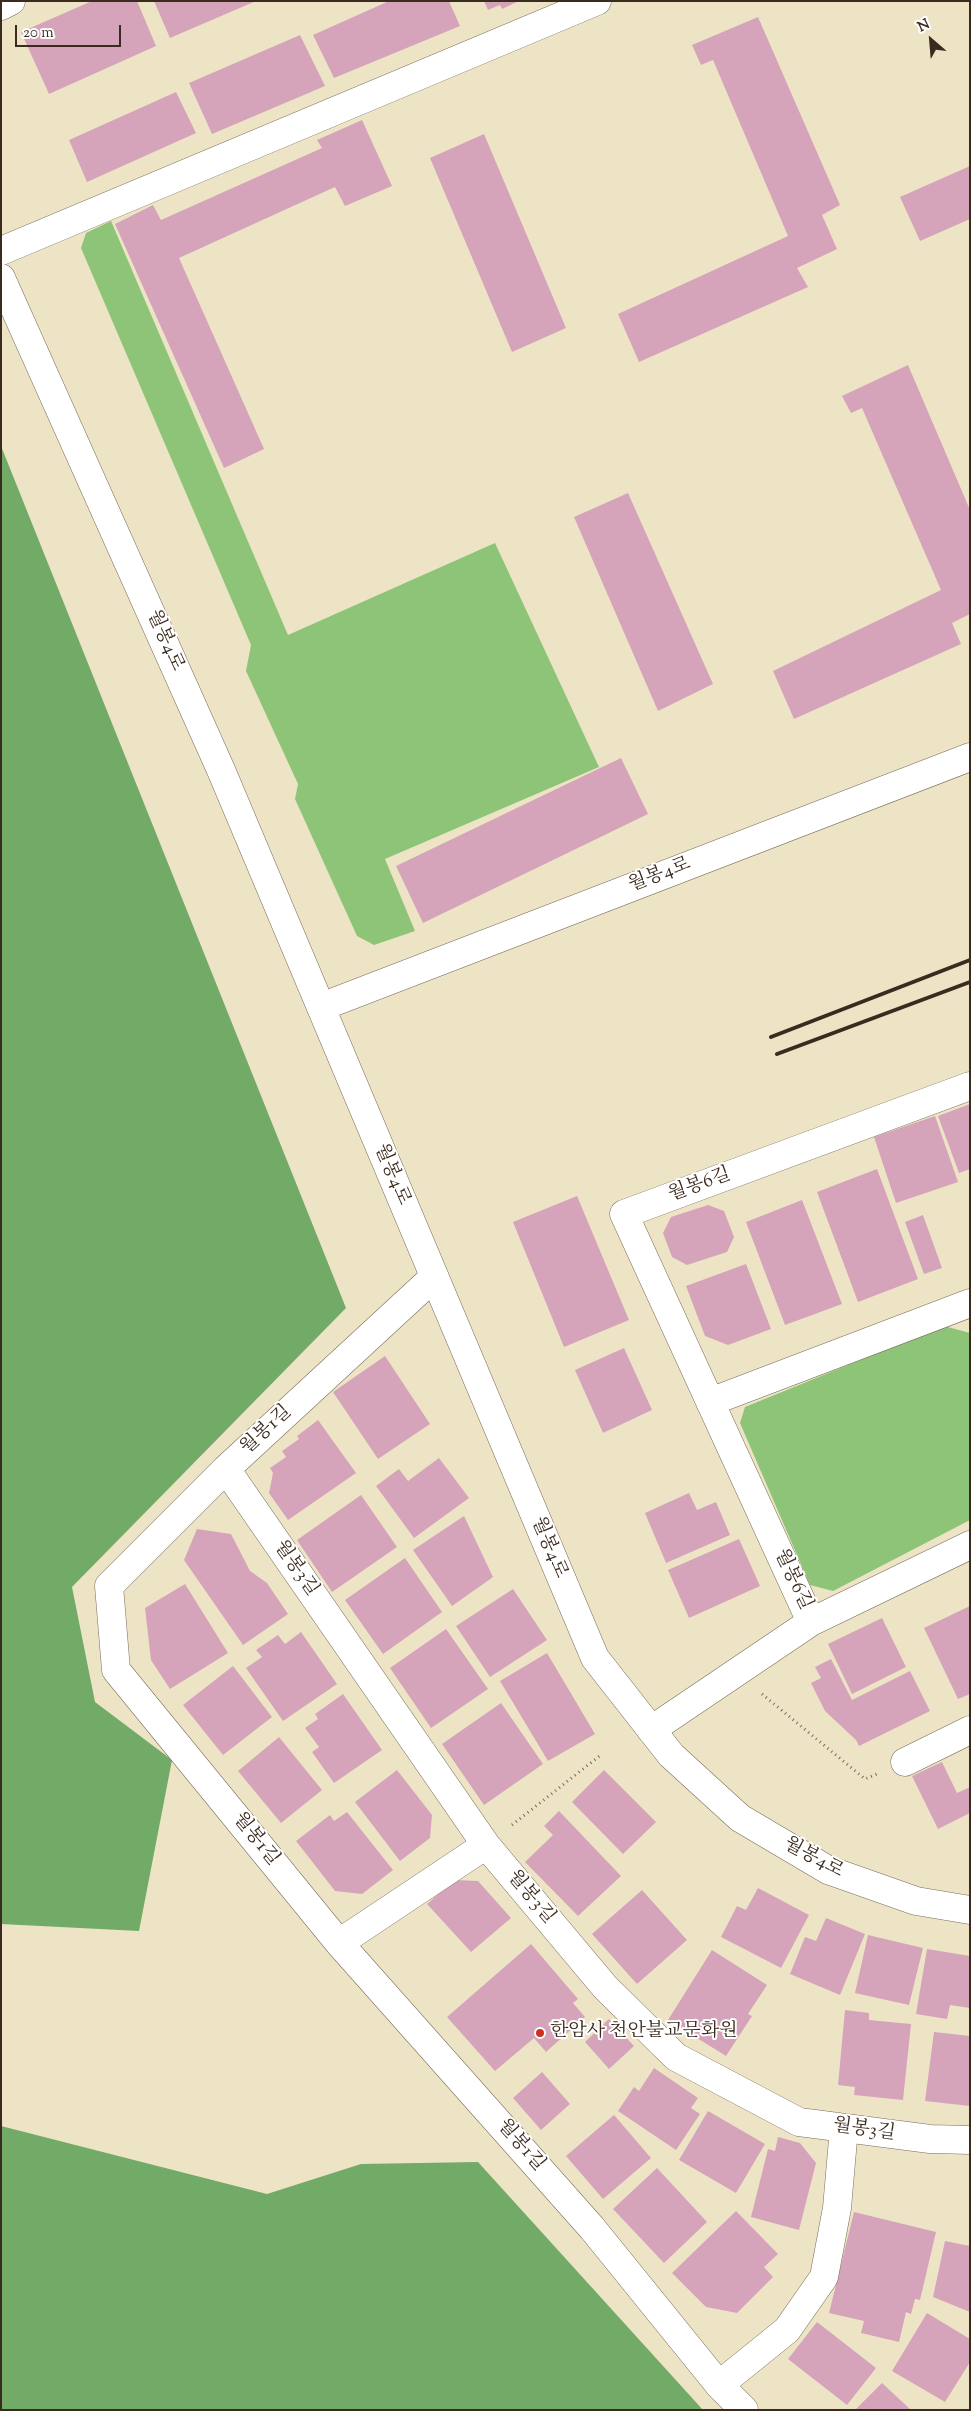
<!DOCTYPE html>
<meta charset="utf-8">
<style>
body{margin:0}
#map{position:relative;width:971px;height:2411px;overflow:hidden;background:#ede4c6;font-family:"Sorts Mill Goudy",serif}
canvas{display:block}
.frame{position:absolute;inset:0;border:2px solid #3b2a1e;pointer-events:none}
.north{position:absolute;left:906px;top:15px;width:50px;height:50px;-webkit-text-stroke:4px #fff;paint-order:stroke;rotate:333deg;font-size:14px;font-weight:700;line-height:20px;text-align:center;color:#3b2a1e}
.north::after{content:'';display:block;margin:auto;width:18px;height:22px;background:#3b2a1e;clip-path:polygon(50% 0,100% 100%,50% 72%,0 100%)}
.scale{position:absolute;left:15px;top:25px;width:106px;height:22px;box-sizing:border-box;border:2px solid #3b2a1e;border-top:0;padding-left:6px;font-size:15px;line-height:18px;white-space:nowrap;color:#3b2a1e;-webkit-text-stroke:4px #fff;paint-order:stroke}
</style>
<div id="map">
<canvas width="971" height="2411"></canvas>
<div class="frame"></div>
<div class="north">N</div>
<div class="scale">20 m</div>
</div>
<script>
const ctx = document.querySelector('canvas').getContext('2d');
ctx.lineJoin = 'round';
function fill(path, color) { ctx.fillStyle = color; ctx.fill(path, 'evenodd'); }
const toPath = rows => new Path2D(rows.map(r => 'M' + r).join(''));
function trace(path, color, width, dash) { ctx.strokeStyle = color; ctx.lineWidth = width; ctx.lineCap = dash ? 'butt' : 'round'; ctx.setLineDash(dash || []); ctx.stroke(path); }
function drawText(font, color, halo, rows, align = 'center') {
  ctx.font = font + ' "Sorts Mill Goudy","Noto Serif KR",serif'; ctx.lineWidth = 4; ctx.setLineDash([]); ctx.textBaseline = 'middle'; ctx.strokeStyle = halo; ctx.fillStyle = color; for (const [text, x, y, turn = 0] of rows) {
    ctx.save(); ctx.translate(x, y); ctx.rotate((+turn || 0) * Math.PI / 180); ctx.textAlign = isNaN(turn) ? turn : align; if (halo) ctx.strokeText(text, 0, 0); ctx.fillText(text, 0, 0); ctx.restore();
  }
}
const green = toPath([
 [111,221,288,635,495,543,599,767,385,859,415,931,374,945,357,936,295,799,298,784,246,671,251,645,81,248,86,233],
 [944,1326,970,1333,970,1520,833,1591,810,1585,740,1423,745,1407]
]);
const forest = toPath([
 [1,446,346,1308,72,1587,95,1702,172,1760,139,1931,1,1924],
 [1,2126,267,2194,361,2164,478,2162,703,2410,1,2410]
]);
const building = toPath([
 [92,1,137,1,156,46,49,94,21,32],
 [154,1,256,1,170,38],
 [389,1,449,1,460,26,334,78,313,35],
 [484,1,519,1,502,9,500,5,488,10],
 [758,17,840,205,822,215,837,249,797,268,808,287,639,362,618,314,788,236,713,60,701,65,692,45],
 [300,35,325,86,212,134,189,83],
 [176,92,196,133,87,182,69,140],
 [362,120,392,186,345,206,335,187,179,258,264,449,224,468,115,224,153,205,161,220,322,148,317,140],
 [484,134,566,328,512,352,430,158],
 [970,166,970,219,920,241,900,197],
 [908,365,970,510,970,614,952,623,961,644,794,719,773,671,941,590,862,408,851,413,842,396],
 [628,493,713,684,658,711,574,517],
 [621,758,648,814,423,923,396,866],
 [970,1104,970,1169,959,1173,938,1116],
 [935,1116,958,1182,896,1203,874,1137],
 [877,1169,918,1279,858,1302,817,1192],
 [577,1196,629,1320,564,1347,513,1222],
 [802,1200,842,1304,785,1325,746,1222],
 [708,1205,724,1211,734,1237,727,1252,687,1265,672,1257,663,1233,671,1217],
 [923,1215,942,1268,924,1274,905,1222],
 [746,1264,771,1329,728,1345,705,1336,686,1286],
 [624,1348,652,1410,603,1433,575,1370],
 [385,1356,430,1424,378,1459,333,1392],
 [318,1420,356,1473,288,1520,269,1493,273,1473,270,1468,286,1457,282,1451,299,1439,297,1436],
 [439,1458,469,1498,414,1538,376,1486,399,1469,408,1481],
 [689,1493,697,1510,716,1502,730,1535,666,1563,645,1513],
 [361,1495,397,1547,332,1592,297,1540],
 [464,1516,493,1577,452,1606,413,1550],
 [197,1529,231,1534,250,1571,267,1583,288,1614,243,1645,184,1560],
 [739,1539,760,1586,689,1618,668,1570],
 [405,1558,442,1612,383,1654,345,1600],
 [185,1584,228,1653,170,1689,151,1660,145,1608],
 [513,1589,547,1640,490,1677,456,1626],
 [970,1606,970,1694,958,1699,924,1628],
 [882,1618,906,1667,852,1694,828,1644],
 [446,1629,488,1689,431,1728,390,1668],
 [301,1632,337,1684,283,1721,246,1668,262,1657,256,1650,278,1635,285,1644],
 [547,1653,595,1734,548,1761,500,1681],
 [831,1659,852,1700,910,1671,930,1711,859,1746,856,1740,825,1711,811,1683,821,1678,815,1667],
 [233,1666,272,1717,223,1755,183,1705],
 [343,1694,382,1750,334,1783,312,1752,319,1747,305,1728,318,1719,315,1714],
 [501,1703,543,1764,484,1805,442,1744],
 [279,1737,322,1790,281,1823,238,1771],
 [942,1762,957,1793,970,1787,970,1813,938,1829,912,1776],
 [397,1770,432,1815,430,1838,400,1861,355,1802],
 [604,1770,656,1822,623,1854,572,1802],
 [559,1811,621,1876,578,1916,525,1862,553,1835,544,1826],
 [347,1812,393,1870,362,1894,335,1891,296,1841,330,1815,334,1821],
 [454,1880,478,1881,511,1918,471,1952,427,1904],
 [758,1888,809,1915,781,1968,721,1937,737,1906,746,1910],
 [642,1890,687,1940,637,1984,592,1934],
 [826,1918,865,1934,840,1995,790,1974,805,1937,816,1941],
 [868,1935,923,1948,909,2005,855,1993],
 [531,1944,578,1999,573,2003,585,2017,546,2052,534,2038,495,2071,447,2017],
 [927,1949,970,1956,970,2008,950,2005,947,2019,916,2014],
 [712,1950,767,1985,748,2014,752,2016,726,2056,668,2020],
 [845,2010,869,2013,869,2020,911,2024,903,2100,854,2095,855,2087,838,2085],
 [609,2019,634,2046,609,2069,585,2042],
 [934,2032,970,2036,970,2106,925,2101],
 [654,2068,698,2098,691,2108,700,2114,676,2150,618,2111,634,2087,639,2091],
 [542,2072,570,2104,541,2130,513,2098],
 [708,2111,765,2144,736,2193,679,2160],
 [614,2115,651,2158,603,2199,566,2156],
 [778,2137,800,2143,816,2163,799,2230,751,2217,768,2149,775,2151],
 [657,2168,707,2222,664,2263,613,2209],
 [736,2211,778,2254,764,2267,773,2277,737,2313,706,2307,672,2273],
 [854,2212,936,2232,920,2300,915,2299,911,2314,906,2312,899,2342,861,2333,864,2321,829,2313],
 [945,2241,970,2246,970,2312,933,2297],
 [927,2313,970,2339,970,2362,945,2402,892,2371],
 [817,2322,876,2368,847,2405,788,2359],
 [882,2383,911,2410,856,2409]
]);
const path = toPath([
 [762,1694,865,1779,877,1774],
 [512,1825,602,1754]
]);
const street = toPath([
 [1,6,11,1],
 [1,251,597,1],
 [321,1007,970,757],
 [434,1277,226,1469,109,1586,116,1670,339,1943,592,2228,719,2385,744,2410],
 [710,1402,970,1303],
 [226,1469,486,1845,605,1987,676,2057,799,2122,930,2139,970,2140],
 [811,1622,624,1214,970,1086],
 [651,1730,811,1622,970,1545],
 [905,1762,970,1730],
 [339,1943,486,1845],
 [719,2385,787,2330,824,2277,837,2208,844,2128]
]);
const secondary = toPath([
 [1,278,221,770,595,1658,671,1755,740,1818,828,1870,916,1901,970,1910]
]);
const rail = toPath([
 [771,1037,970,960],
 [777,1054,970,982]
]);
const markers = [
 [540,2033,5,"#c8321e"]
];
const streetNames = [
 ["월봉4로",164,641,66],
 ["월봉4로",660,876,-21],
 ["월봉4로",391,1175,67],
 ["월봉6길",700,1186,-20],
 ["월봉1길",267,1431,-43],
 ["월봉4로",548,1548,67],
 ["월봉3길",295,1569,55],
 ["월봉6길",792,1580,65],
 ["월봉1길",255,1840,51],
 ["월봉4로",813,1859,28],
 ["월봉3길",530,1898,50],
 ["월봉3길",864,2131,8],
 ["월봉1길",520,2146,49]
];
const poiNames = [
 ["한암사 천안불교문화원",550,2033]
];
fill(green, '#8ec477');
fill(forest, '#72aa68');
fill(building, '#d5a4ba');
trace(street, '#796b59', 29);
trace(secondary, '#796b59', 29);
trace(path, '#796b59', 3, [1, 4]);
trace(street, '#fff', 28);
trace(secondary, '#fff', 28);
trace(rail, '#3b2a1e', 4);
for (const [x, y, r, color] of markers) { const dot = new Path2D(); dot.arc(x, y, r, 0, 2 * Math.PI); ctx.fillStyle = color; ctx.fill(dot); trace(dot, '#fff', 2); }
drawText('19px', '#3b2a1e', '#fff', streetNames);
drawText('19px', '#3b2a1e', '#fff', poiNames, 'left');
</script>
